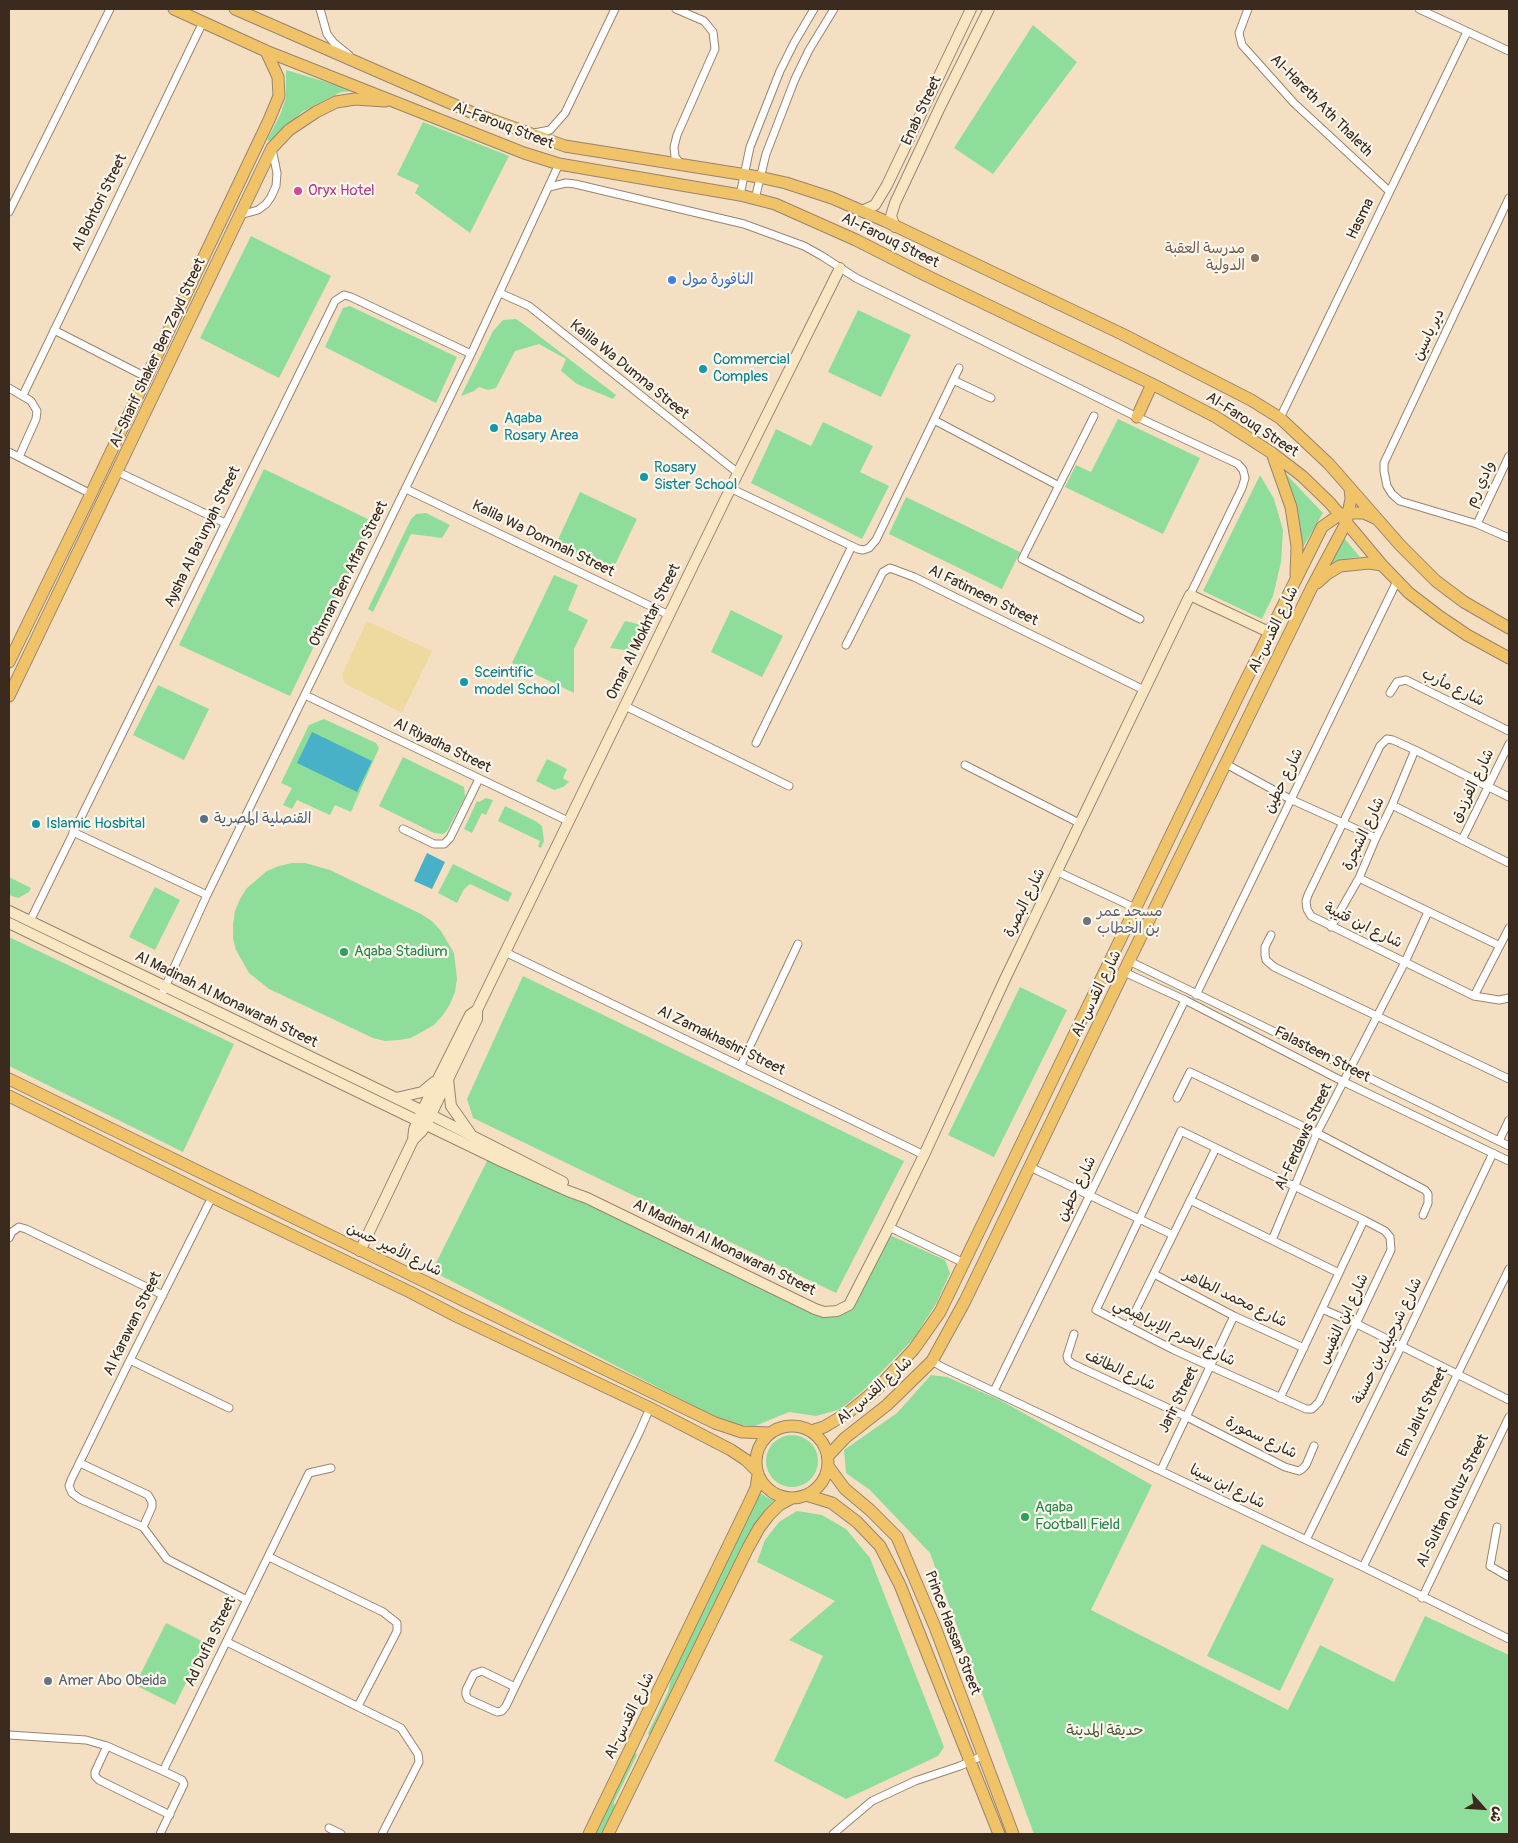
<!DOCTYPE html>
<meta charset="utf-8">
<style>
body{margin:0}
#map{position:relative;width:1518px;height:1843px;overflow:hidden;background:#f4dfc3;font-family:Pangolin,"Playpen Sans Arabic",sans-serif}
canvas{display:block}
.frame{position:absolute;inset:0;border:10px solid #3b2a1e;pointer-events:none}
.north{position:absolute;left:1458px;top:1783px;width:50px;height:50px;-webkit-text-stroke:4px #fbf7ec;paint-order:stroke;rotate:116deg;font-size:14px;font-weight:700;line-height:20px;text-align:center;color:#3b2a1e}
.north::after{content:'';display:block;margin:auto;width:18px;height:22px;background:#3b2a1e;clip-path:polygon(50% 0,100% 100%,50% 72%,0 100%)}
</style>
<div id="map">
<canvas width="1518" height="1843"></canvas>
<div class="frame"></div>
<div class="north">ش</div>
</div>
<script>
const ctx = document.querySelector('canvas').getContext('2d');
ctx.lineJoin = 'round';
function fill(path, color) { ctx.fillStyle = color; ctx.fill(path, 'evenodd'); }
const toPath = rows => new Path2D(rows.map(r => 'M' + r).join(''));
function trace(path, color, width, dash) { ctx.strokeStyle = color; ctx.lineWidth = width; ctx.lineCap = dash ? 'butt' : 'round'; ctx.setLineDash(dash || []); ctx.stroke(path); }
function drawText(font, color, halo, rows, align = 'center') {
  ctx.font = font + ' Pangolin,"Playpen Sans Arabic",sans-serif'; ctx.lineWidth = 4.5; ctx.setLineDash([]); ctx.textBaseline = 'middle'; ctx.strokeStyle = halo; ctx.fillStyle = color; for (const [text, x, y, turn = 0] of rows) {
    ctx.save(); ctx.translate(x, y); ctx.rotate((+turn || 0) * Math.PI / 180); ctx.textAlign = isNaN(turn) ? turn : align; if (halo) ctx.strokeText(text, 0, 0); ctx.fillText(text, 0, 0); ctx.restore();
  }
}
const green = toPath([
 [1033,25,1077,62,993,174,954,148],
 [286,70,356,91,341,92,302,112,271,143,267,140,280,115,286,98],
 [423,122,509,156,470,233,415,193,419,185,397,175],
 [251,236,331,276,279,378,200,338],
 [350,306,457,357,436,403,325,347,343,308],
 [858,310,911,335,881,397,828,372],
 [516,319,526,326,616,395,613,399,577,384,561,371,566,359,539,344,515,351,496,388,488,390,479,387,474,391,461,396,493,331,503,320],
 [1118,419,1200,458,1163,534,1065,487,1076,465,1091,472],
 [823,422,873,446,860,472,889,486,862,539,751,483,776,429,811,446],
 [264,469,374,522,290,696,179,645],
 [1284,472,1323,513,1300,552],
 [1260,475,1274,499,1283,530,1281,562,1273,596,1262,619,1203,591],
 [580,492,637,519,612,571,556,544],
 [906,497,1020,552,1002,589,889,534],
 [426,513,450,525,442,538,411,534,373,612,368,609,411,519,416,514],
 [1343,537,1360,557,1350,558,1329,566],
 [554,575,578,585,568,610,588,620,574,649,574,693,512,663],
 [731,610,783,636,762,677,711,652],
 [625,621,650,627,640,652,610,648],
 [158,685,209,709,184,760,133,735],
 [324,719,376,743,379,748,351,812,335,805,330,815,297,800,292,809,283,805,292,788,281,783,309,725],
 [403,757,464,787,465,797,447,831,443,834,434,833,379,806],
 [547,759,567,769,563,778,569,782,563,787,554,790,536,781],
 [486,798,493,800,486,815,482,813,472,833,464,829,477,801,479,802],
 [505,806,537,822,542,826,544,841,541,848,538,847,540,841,498,821],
 [292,863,305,863,330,870,421,914,432,921,441,931,454,953,457,979,455,992,450,1004,443,1015,434,1025,411,1038,399,1040,385,1041,373,1038,269,989,249,973,236,950,233,938,233,924,235,911,240,899,247,888,267,871,279,866],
 [453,864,512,893,508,902,470,884,464,889,457,903,438,893],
 [9,877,31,888,29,892,18,898,9,895],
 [155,887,180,900,155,950,129,937],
 [9,937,234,1044,183,1152,9,1066],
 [523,976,904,1161,836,1293,473,1118,467,1099],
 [1020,987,1067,1010,994,1157,948,1135],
 [490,1155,828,1315,851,1307,885,1240,892,1236,945,1260,950,1273,937,1302,914,1338,867,1387,841,1409,816,1416,789,1412,755,1426,729,1424,432,1271],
 [931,1375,947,1377,1000,1400,1152,1485,1091,1610,1288,1710,1320,1645,1394,1682,1425,1616,1509,1655,1509,1834,1034,1834,930,1553,870,1490,846,1473,844,1450,897,1413],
 '766 1461a26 26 0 1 1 52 0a26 26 0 1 1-52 0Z',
 [759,1492,768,1498,774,1500,758,1519,745,1542,651,1735,649,1735,648,1733,668,1692,672,1675],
 [797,1511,822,1515,846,1529,870,1558,944,1747,938,1756,846,1799,774,1761,823,1656,789,1640,835,1601,757,1562,765,1540,779,1522],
 [1262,1544,1334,1579,1280,1691,1207,1656],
 [166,1623,206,1643,175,1705,135,1685],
 [636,1753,637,1755,614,1802,615,1809,603,1834,594,1834,633,1754]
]);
const sand = toPath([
 [367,621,432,651,402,713,344,683,342,674]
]);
const water = toPath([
 [312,732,372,761,357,792,297,763],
 [427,853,445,862,432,889,414,881]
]);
const street = toPath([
 [320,9,327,34,334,43,349,55],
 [676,9,704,21,713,32,715,49,677,135,674,147,675,157,681,164],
 [1248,9,1239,33,1242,45,1294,103,1389,191],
 [1419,9,1509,51],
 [534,133,550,130,565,113,615,9],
 [549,187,566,183,575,184,744,224,804,246,822,256,856,278,1137,417,1238,464,1243,470,1245,478,1242,488,1190,595],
 [740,195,750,147,780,71,794,43,814,9],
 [1509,198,1384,463,1384,471,1387,486,1392,494,1400,501,1477,524,1509,538],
 [755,199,766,154,795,79,809,50,834,9],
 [9,212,110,9],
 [240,215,258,210,266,204,271,197,276,186,277,173,272,149],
 [500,293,529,306,738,473],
 [54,330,146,377],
 [953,380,991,398],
 [9,388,31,401,37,411,36,419,19,457],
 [23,395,203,22],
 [1094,416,1022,559,1140,619],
 [1280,418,1467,32],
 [934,420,1059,486],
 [9,452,91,494],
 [118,472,225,523],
 [730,488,858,549,863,550,869,548,876,540,959,368],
 [406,489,669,615],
 [1477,524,1509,456],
 [846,645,883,572,890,568,914,577,1144,690],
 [1390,693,1397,682,1406,680,1509,731],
 [305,695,568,821],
 [625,706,789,786],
 [756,743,852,546],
 [1226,764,1290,799,1376,838],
 [965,765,1079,823],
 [1509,797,1415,750,1393,740,1387,739,1380,746,1308,895,1306,901,1307,909,1311,916,1474,996,1499,1000,1509,998],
 [1392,805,1509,863],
 [403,829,434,844,444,844,450,838,479,779],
 [73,832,207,895],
 [1462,840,1509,744],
 [1056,871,1135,908],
 [1359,878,1500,946],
 [30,921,335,301,344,295,351,297,471,354],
 [1331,927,1359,878,1376,838,1392,805,1415,750],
 [1271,935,1265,947,1265,955,1266,960,1274,967,1509,1079],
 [505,952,924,1155],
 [1129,961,1509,1146],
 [1124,972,1185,1000,1344,1082,1509,1161],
 [1196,995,1397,581],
 [161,996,207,895,471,354,559,164],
 [1474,996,1509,928],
 [741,1065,798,944],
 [1177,1098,1190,1072,1317,1133,1425,1190,1428,1194,1428,1203,1423,1215],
 [1181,1131,1364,1220,1385,1231,1390,1237,1391,1250,1319,1402,1312,1409,1306,1409,1174,1350,1096,1310,1181,1131],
 [1499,1141,1509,1120],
 [1030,1167,1173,1235],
 [1190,1200,1339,1273],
 [889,1227,964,1263],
 [9,1238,12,1232,19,1227,26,1229,163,1295],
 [1272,1240,1317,1133,1405,962,1428,912],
 [1154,1274,1234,1316,1304,1348],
 [1322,1309,1357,1324,1509,1400],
 [1128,1326,1216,1148],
 [1074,1334,1067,1356,1068,1360,1073,1364,1185,1416,1285,1467,1299,1471,1302,1469,1306,1465,1314,1446],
 [130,1360,229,1408],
 [932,1361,942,1367,1363,1567,1509,1639],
 [994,1391,1185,1000],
 [1280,1398,1364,1220],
 [80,1463,148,1495,152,1502,152,1507,143,1527,80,1499,72,1493,69,1486,71,1480,130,1360,212,1197],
 [1161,1470,1234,1316],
 [143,1527,167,1559,247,1600],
 [1497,1527,1490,1566,1509,1577],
 [1306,1540,1401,1347,1493,1153],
 [269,1557,383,1612,397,1623,397,1631,394,1637,358,1706],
 [1363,1567,1509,1269],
 [1422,1598,1509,1417],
 [227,1642,401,1728,418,1754,419,1762,382,1834],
 [515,1687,482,1671,474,1674,466,1690,466,1695,468,1699,497,1712,502,1711,506,1706,515,1687,575,1565,639,1433,650,1408],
 [9,1735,86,1740,107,1746,163,1771],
 [107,1746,95,1772,95,1776,99,1780,170,1815],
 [329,1828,341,1834],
 [160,1834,184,1784,182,1780,163,1771,309,1473,331,1468],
 [833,1834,872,1801,915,1781,960,1766,982,1756]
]);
const secondary = toPath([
 [862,211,875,205,887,185,971,9],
 [895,227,891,216,895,203,941,105,989,9],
 [9,911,431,1115,563,1182],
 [9,923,503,1162,568,1191,587,1198,815,1309,824,1312,837,1311,849,1305,889,1227,924,1155,1005,979,1190,595,1271,633],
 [448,1079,451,1106,470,1133],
 [396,1098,422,1092,434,1082],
 [413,1140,422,1131,426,1125,477,1019,477,1010],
 [360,1251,413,1140,414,1130,417,1121,470,1015,477,1010,738,473,840,268]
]);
const primary = toPath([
 [174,9,266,51,524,153,559,164,740,195,775,204,856,240,923,274,1152,384,1216,417,1272,453,1302,476,1330,503,1382,565,1409,593,1439,616,1467,635,1509,658],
 [235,9,473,113,565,146,759,177,786,183,832,198,885,221,1122,334,1251,400,1280,418,1329,464,1400,545,1436,581,1464,602,1509,628],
 [1137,417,1152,384],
 [1272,453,1291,507,1297,546,1296,575],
 [1317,583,1327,574,1340,566,1369,563,1382,565],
 [9,662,91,494,269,120,279,96,278,77,266,51],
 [9,696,272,148,289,130,316,112,336,102,355,99,385,101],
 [9,1079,715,1423,742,1432,770,1433],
 [9,1096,212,1197,410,1292,458,1317,650,1408,731,1450,746,1460,756,1470],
 '756 1462a36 36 0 1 1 72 0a36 36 0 1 1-72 0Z',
 [811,1431,824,1427,849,1412,877,1389,914,1349,940,1312,1242,688,1322,527,1339,515,1349,513,1364,513,1375,518],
 [828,1456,845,1438,887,1405,932,1361,965,1301,1129,961,1312,587,1346,523,1351,499,1350,488],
 [828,1466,845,1489,870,1510,897,1537,935,1627,1013,1834],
 [806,1495,832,1503,857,1522,880,1546,900,1585,999,1834],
 [589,1834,750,1501,756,1488,758,1475],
 [608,1834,748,1548,759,1528,769,1515,779,1505,792,1498]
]);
const markers = [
 [298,191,5,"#d1479c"],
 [1255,258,5,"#8d6e63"],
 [672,280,5,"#3f7fe0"],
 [703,369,5,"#0f9aa8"],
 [494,428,5,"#0f9aa8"],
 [644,477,5,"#0f9aa8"],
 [464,682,5,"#0f9aa8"],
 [204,819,5,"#5c6f8a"],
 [36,824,5,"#0f9aa8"],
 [1087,921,5,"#6b7280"],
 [344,952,5,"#2e9e5b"],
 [1025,1517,5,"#2e9e5b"],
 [48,1681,5,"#6b7280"]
];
const streetNames = [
 ["Al-Hareth Ath Thaleth",1321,106,45],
 ["Enab Street",922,111,-65],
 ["Al-Farouq Street",503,126,21],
 ["Al Bohtori Street",100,203,-64],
 ["Hasma",1361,219,-64],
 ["Al-Farouq Street",890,241,26],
 ["دير ياسين",1429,335,-65],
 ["Al-Sharif Shaker Ben Zayd Street",158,353,-65],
 ["Kalila Wa Dumna Street",629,370,39],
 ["Al-Farouq Street",1252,425,33],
 ["وادي رم",1481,484,-64],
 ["Aysha Al Ba'unyah Street",203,537,-64],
 ["Kalila Wa Domnah Street",543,539,26],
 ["Othman Ben Affan Street",349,574,-64],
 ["Al Fatimeen Street",983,596,26],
 ["Al-شارع القدس",1274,630,-64],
 ["Omar Al Mokhtar Street",644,632,-64],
 ["شارع مأرب",1453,688,26],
 ["Al Riyadha Street",442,746,26],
 ["شارع حطين",1284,781,-64],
 ["شارع الفرزدق",1473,786,-64],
 ["شارع الشجرة",1364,834,-65],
 ["شارع البصرة",1025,903,-64],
 ["شارع ابن قتيبة",1363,926,26],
 ["Al-شارع القدس",1097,994,-64],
 ["Al Madinah Al Monawarah Street",226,1000,26],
 ["Al Zamakhashri Street",721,1041,26],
 ["Falasteen Street",1322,1055,27],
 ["Al-Ferdaws Street",1304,1137,-65],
 ["شارع حطين",1077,1189,-64],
 ["Al Madinah Al Monawarah Street",724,1248,26],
 ["شارع الأمير حسن",394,1250,26],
 ["شارع محمد الطاهر",1235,1299,26],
 ["شارع ابن النفيس",1344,1319,-65],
 ["Al Karawan Street",133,1324,-64],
 ["شارع الحرم الإبراهيمي",1174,1333,26],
 ["شارع شرحبيل بن حسنة",1388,1341,-64],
 ["شارع الطائف",1120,1371,25],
 ["Al-شارع القدس",875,1391,-41],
 ["Jarir Street",1179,1400,-64],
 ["Ein Jalut Street",1423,1412,-64],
 ["شارع سمورة",1261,1438,26],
 ["شارع ابن سينا",1227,1487,26],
 ["Al-Sultan Qutuz Street",1453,1501,-64],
 ["Prince Hassan Street",952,1633,69],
 ["Ad Dufla Street",211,1642,-64],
 ["Al-شارع القدس",630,1716,-64]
];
const hotelNames = [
 ["Oryx Hotel",308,191]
];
const educationNames = [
 ["مدرسة العقبة",1245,249],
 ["الدولية",1245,266]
];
const shopNames = [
 ["النافورة مول",682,280]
];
const cultureNames = [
 ["Commercial",713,360],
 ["Comples",713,377],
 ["Aqaba",504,419],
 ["Rosary Area",504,436],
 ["Rosary",654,468],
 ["Sister School",654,485],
 ["Sceintific",474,673],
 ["model School",474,690],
 ["Islamic Hosbital",46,824]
];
const serviceNames = [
 ["القنصلية المصرية",214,819]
];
const worshipNames = [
 ["مسجد عمر",1097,912],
 ["بن الخطاب",1097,929],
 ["Amer Abo Obeida",58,1681]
];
const leisureNames = [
 ["Aqaba Stadium",354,952],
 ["Aqaba",1035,1508],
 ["Football Field",1035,1525]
];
const parkNames = [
 ["حديقة المدينة",1105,1731]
];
fill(green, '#8fdd9b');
fill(sand, '#eeda9e');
fill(water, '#48b0c7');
trace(street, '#988470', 9);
trace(secondary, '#988470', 12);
trace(primary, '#988470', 13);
trace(street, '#fff', 7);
trace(secondary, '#f9e7c3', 10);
trace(primary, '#f0c369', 11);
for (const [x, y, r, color] of markers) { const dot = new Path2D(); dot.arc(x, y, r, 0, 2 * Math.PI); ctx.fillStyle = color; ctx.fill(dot); trace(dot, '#fbf7ec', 2); }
drawText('15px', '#3b2a1e', '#fbf7ec', streetNames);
drawText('15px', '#b23c85', '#fbf7ec', hotelNames, 'left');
drawText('15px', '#785e54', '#fbf7ec', educationNames, 'right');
drawText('15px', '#366cbe', '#fbf7ec', shopNames, 'left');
drawText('15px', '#0d838f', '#fbf7ec', cultureNames, 'left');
drawText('15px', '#4e5e75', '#fbf7ec', serviceNames, 'left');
drawText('15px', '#5b616d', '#fbf7ec', worshipNames, 'left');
drawText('15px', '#27864d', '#fbf7ec', leisureNames, 'left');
drawText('15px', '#50573d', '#fbf7ec', parkNames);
</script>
